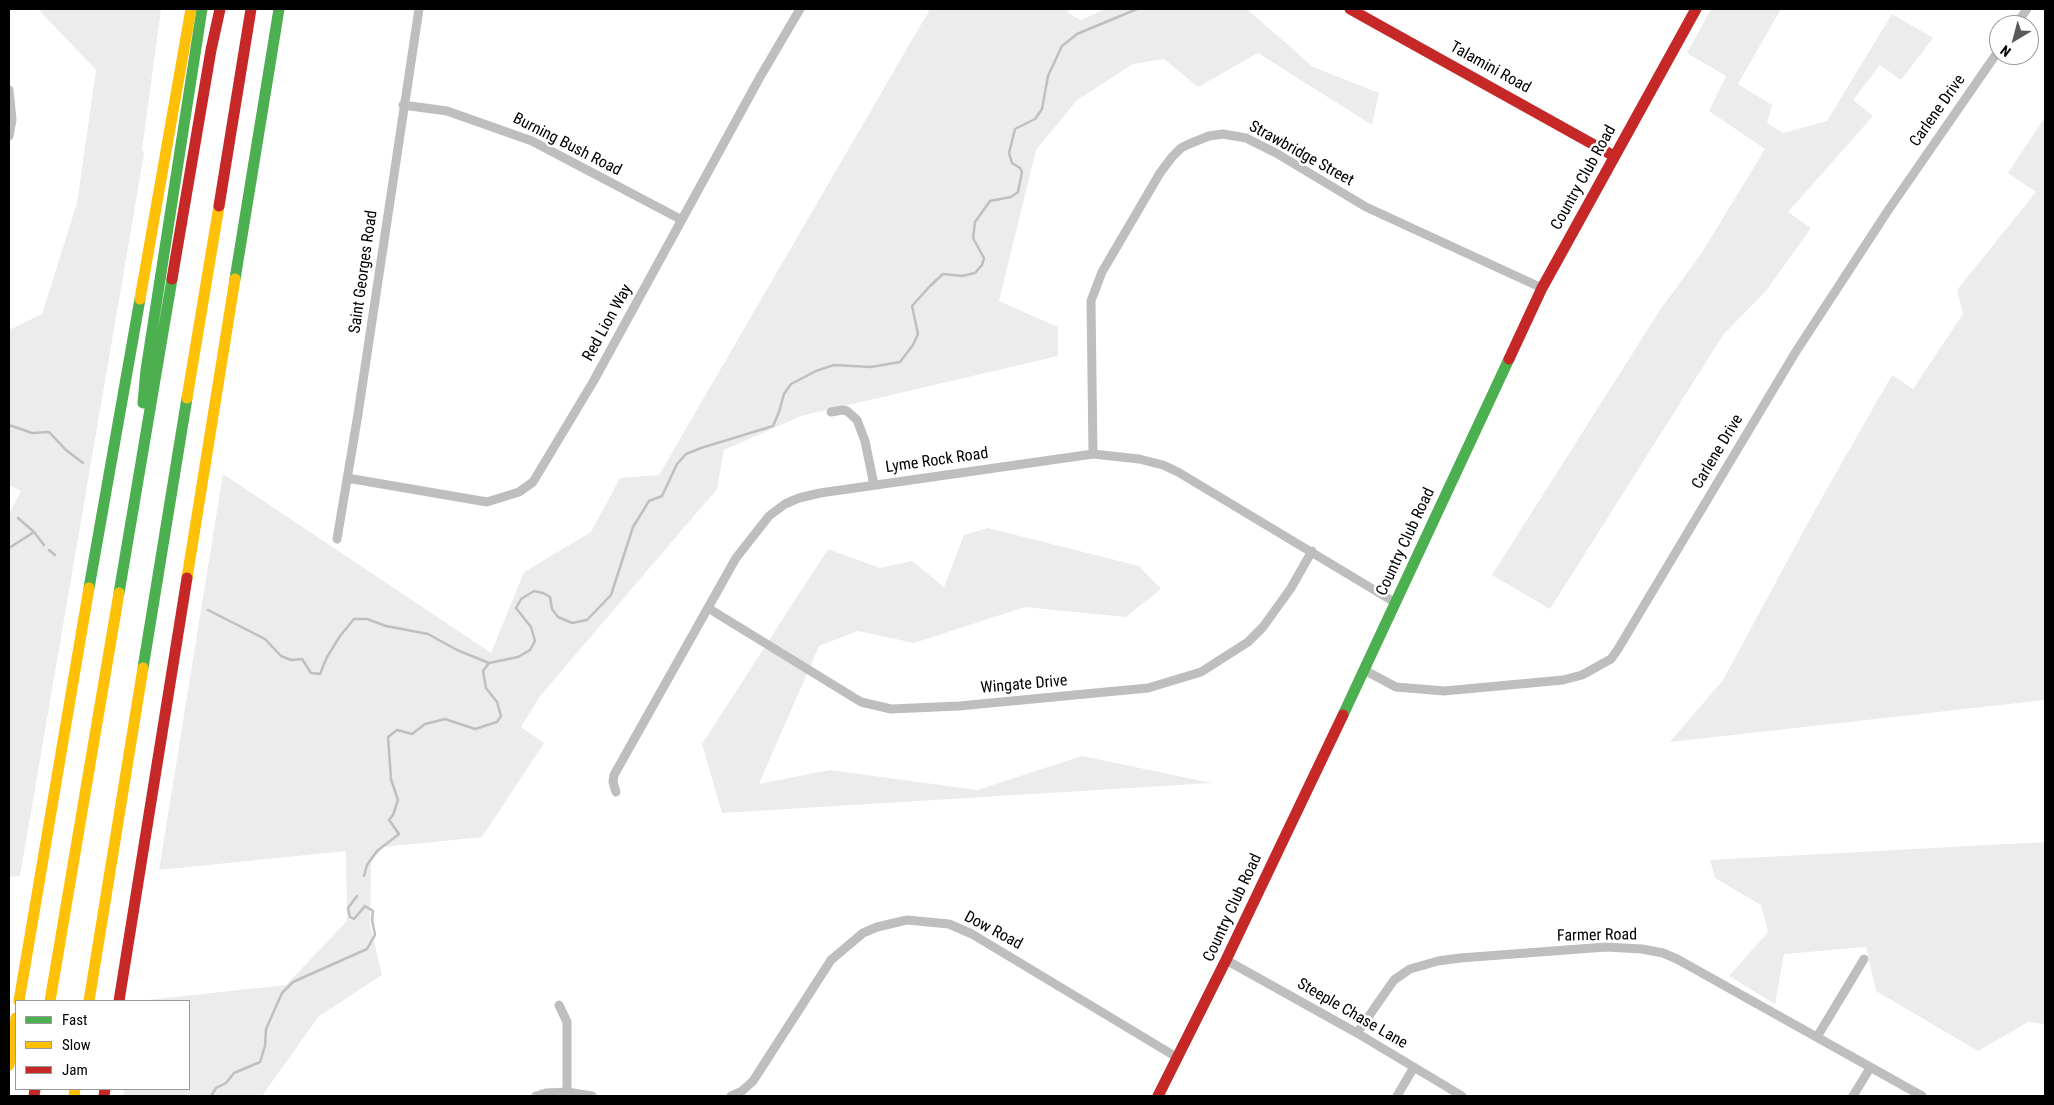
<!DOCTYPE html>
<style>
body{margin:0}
#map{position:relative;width:2054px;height:1105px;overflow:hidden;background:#fff;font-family:"Roboto Condensed",sans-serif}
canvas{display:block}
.frame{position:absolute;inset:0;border:10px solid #000;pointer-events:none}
.legend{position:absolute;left:15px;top:1000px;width:175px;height:90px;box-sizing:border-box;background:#fff;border:1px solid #999;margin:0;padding:6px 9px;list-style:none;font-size:15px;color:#000}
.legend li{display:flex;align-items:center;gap:10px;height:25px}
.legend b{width:25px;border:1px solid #999}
.north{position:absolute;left:1989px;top:15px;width:50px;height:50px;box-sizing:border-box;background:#fff;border:1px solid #999;border-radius:50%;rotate:217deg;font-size:14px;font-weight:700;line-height:20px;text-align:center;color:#000}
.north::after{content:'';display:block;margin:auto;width:18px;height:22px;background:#595959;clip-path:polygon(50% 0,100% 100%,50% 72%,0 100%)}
</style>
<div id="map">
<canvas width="2054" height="1105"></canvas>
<div class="frame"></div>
<ul class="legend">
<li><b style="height:6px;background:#4caf50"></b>Fast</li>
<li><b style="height:6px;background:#ffc107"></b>Slow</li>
<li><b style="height:6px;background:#c62828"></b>Jam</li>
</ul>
<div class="north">N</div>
</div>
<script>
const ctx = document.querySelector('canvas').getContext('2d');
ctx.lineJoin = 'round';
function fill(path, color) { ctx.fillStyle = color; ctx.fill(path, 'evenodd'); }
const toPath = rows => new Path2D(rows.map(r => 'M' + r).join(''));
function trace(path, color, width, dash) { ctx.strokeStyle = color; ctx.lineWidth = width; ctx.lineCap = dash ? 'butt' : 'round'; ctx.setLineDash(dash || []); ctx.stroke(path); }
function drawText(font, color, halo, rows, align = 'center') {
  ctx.font = font + ' "Roboto Condensed",sans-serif'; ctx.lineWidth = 5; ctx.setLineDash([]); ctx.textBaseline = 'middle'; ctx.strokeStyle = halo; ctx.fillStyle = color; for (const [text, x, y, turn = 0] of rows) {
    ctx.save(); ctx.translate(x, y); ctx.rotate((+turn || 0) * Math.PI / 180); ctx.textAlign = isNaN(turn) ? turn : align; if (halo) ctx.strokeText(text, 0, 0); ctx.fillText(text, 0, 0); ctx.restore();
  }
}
const green = toPath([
 [38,9,161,9,142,149,144,154,20,876,9,877,9,514,21,491,9,485,9,330,42,314,77,203,96,70],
 [930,9,1069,9,1068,13,1081,20,1105,9,1247,9,1313,67,1379,93,1372,125,1258,53,1198,87,1164,59,1133,64,1077,100,1036,150,999,301,1058,327,1058,356,801,416,724,450,717,489,540,696,521,727,544,743,482,837,384,847,371,861,370,925,382,975,319,1016,262,1096,123,1096,124,1089,189,1089,189,1001,138,1001,286,985,347,921,346,851,159,870,223,474,491,653,524,572,591,532,620,478,659,475],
 [1711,9,1781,9,1738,84,1772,105,1767,123,1783,133,1827,121,1892,14,1933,38,1901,80,1880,65,1853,100,1873,116,1788,212,1811,228,1766,291,1723,335,1550,609,1492,575,1660,310,1701,254,1765,149,1709,111,1726,76,1687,53],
 [2045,117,2045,700,1670,742,1723,680,1816,508,1892,375,1913,389,1963,314,1957,290,2036,192,2008,173],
 [988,528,1139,566,1161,589,1126,617,1025,607,914,643,858,631,819,646,759,784,830,770,977,790,1082,756,1212,783,722,813,702,744,828,549,880,568,912,561,944,587,964,535],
 [2045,842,2045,1024,2028,1022,1978,1051,1876,991,1866,947,1784,954,1775,1004,1729,976,1768,932,1761,905,1715,878,1710,860]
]);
const stream = toPath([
 [9,425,32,433,49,432,66,450,83,463],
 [18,518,34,532,44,545],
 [9,548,34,532],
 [49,550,55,555],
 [208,610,265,639,281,656,291,660,302,659,311,673,320,674,327,657,340,636,354,619,367,619,386,626,428,634,457,650,489,663],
 [364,876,367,865,377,851,399,834,389,820,393,815,398,800,391,779,388,737,397,730,412,734,425,724,445,719,475,729,497,722,501,716,497,702,486,688,483,671,489,663,518,657,530,650,535,641,531,627,516,608,521,599,534,591,543,593,550,597,552,609,558,617,572,623,587,620,611,595,633,527,649,501,662,496,677,464,686,454,701,448,773,426,779,412,784,394,791,384,816,371,834,365,871,367,900,362,913,345,918,334,912,306,930,286,943,274,962,276,975,273,982,265,984,258,973,238,975,222,990,201,1011,197,1018,192,1022,172,1020,168,1012,163,1009,153,1015,129,1035,119,1042,109,1048,76,1062,46,1077,34,1137,9],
 [211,1096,216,1088,226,1083,234,1073,260,1062,265,1046,266,1029,282,993,293,982,367,949,375,935,372,920,373,911,365,906,354,919,350,917,348,908,357,896]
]);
const street = toPath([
 [2016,25,2027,9],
 [9,90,12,120,9,136],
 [403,105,447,111,532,141,682,220],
 [831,412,842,410,847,411,857,420,865,441,874,485],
 [1093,454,1091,301,1102,272,1160,173,1172,157,1181,148,1189,144,1209,136,1223,134,1246,138,1276,153,1366,207,1542,288],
 [347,478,487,502,519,492,533,482,593,382,760,77,800,9],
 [337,539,358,414,419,9],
 [708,608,861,702,891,709,959,706,1148,688,1201,672,1248,642,1263,627,1291,588,1312,551],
 [1364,670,1396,687,1444,691,1563,680,1582,675,1611,659,1618,649,1795,353,1889,209,1999,50],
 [616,792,613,782,614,775,736,558,769,516,785,504,799,498,820,493,1093,454,1139,459,1163,465,1178,472,1396,603],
 [1226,960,1357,1033,1462,1096],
 [559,1005,567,1022,567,1092],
 [1357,1033,1394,980,1410,969,1438,961,1460,958,1606,947,1642,949,1663,953,1677,959,1922,1096],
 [1817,1037,1864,959],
 [536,1096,546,1093,567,1092,592,1096],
 [731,1096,742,1091,753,1081,831,960,863,933,877,927,907,920,949,924,972,934,1178,1058],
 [1397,1096,1414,1067],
 [1853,1096,1870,1068]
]);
const fast = toPath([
 [235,279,279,9],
 [143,403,146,370,202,9],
 [89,588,140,299],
 [119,593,172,279],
 [143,668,187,398],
 [1343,715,1509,359]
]);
const slow = toPath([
 [140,299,191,9],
 [187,398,219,206],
 [187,578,235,279],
 [19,1001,89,588],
 [50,1001,119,593],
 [89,1001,143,668],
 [9,1065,16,1018],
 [74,1096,75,1089]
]);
const jam = toPath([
 [1350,9,1614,156],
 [219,206,251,9],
 [172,279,211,50,220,9],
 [1509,359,1542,288,1696,9],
 [119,1001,187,578],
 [34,1096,35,1089],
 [104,1096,105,1089],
 [1158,1096,1226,960,1343,715]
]);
const streetNames = [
 ["Talamini Road",1490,68,29],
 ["Carlene Drive",1938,111,-55],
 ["Burning Bush Road",567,145,27],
 ["Strawbridge Street",1301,154,29],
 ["Country Club Road",1584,178,-61],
 ["Saint Georges Road",364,272,-82],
 ["Red Lion Way",608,323,-61],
 ["Carlene Drive",1718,452,-59],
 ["Lyme Rock Road",937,461,-8],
 ["Country Club Road",1406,542,-65],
 ["Wingate Drive",1024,685,-5],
 ["Country Club Road",1233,908,-65],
 ["Dow Road",993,931,28],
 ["Farmer Road",1597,936,-1],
 ["Steeple Chase Lane",1352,1014,30]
];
fill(green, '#ececec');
trace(stream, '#bfbfbf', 2.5);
trace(street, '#bebebe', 9);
trace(fast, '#4caf50', 11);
trace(slow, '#ffc107', 11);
trace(jam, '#c62828', 11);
drawText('16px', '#000', '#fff', streetNames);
</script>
